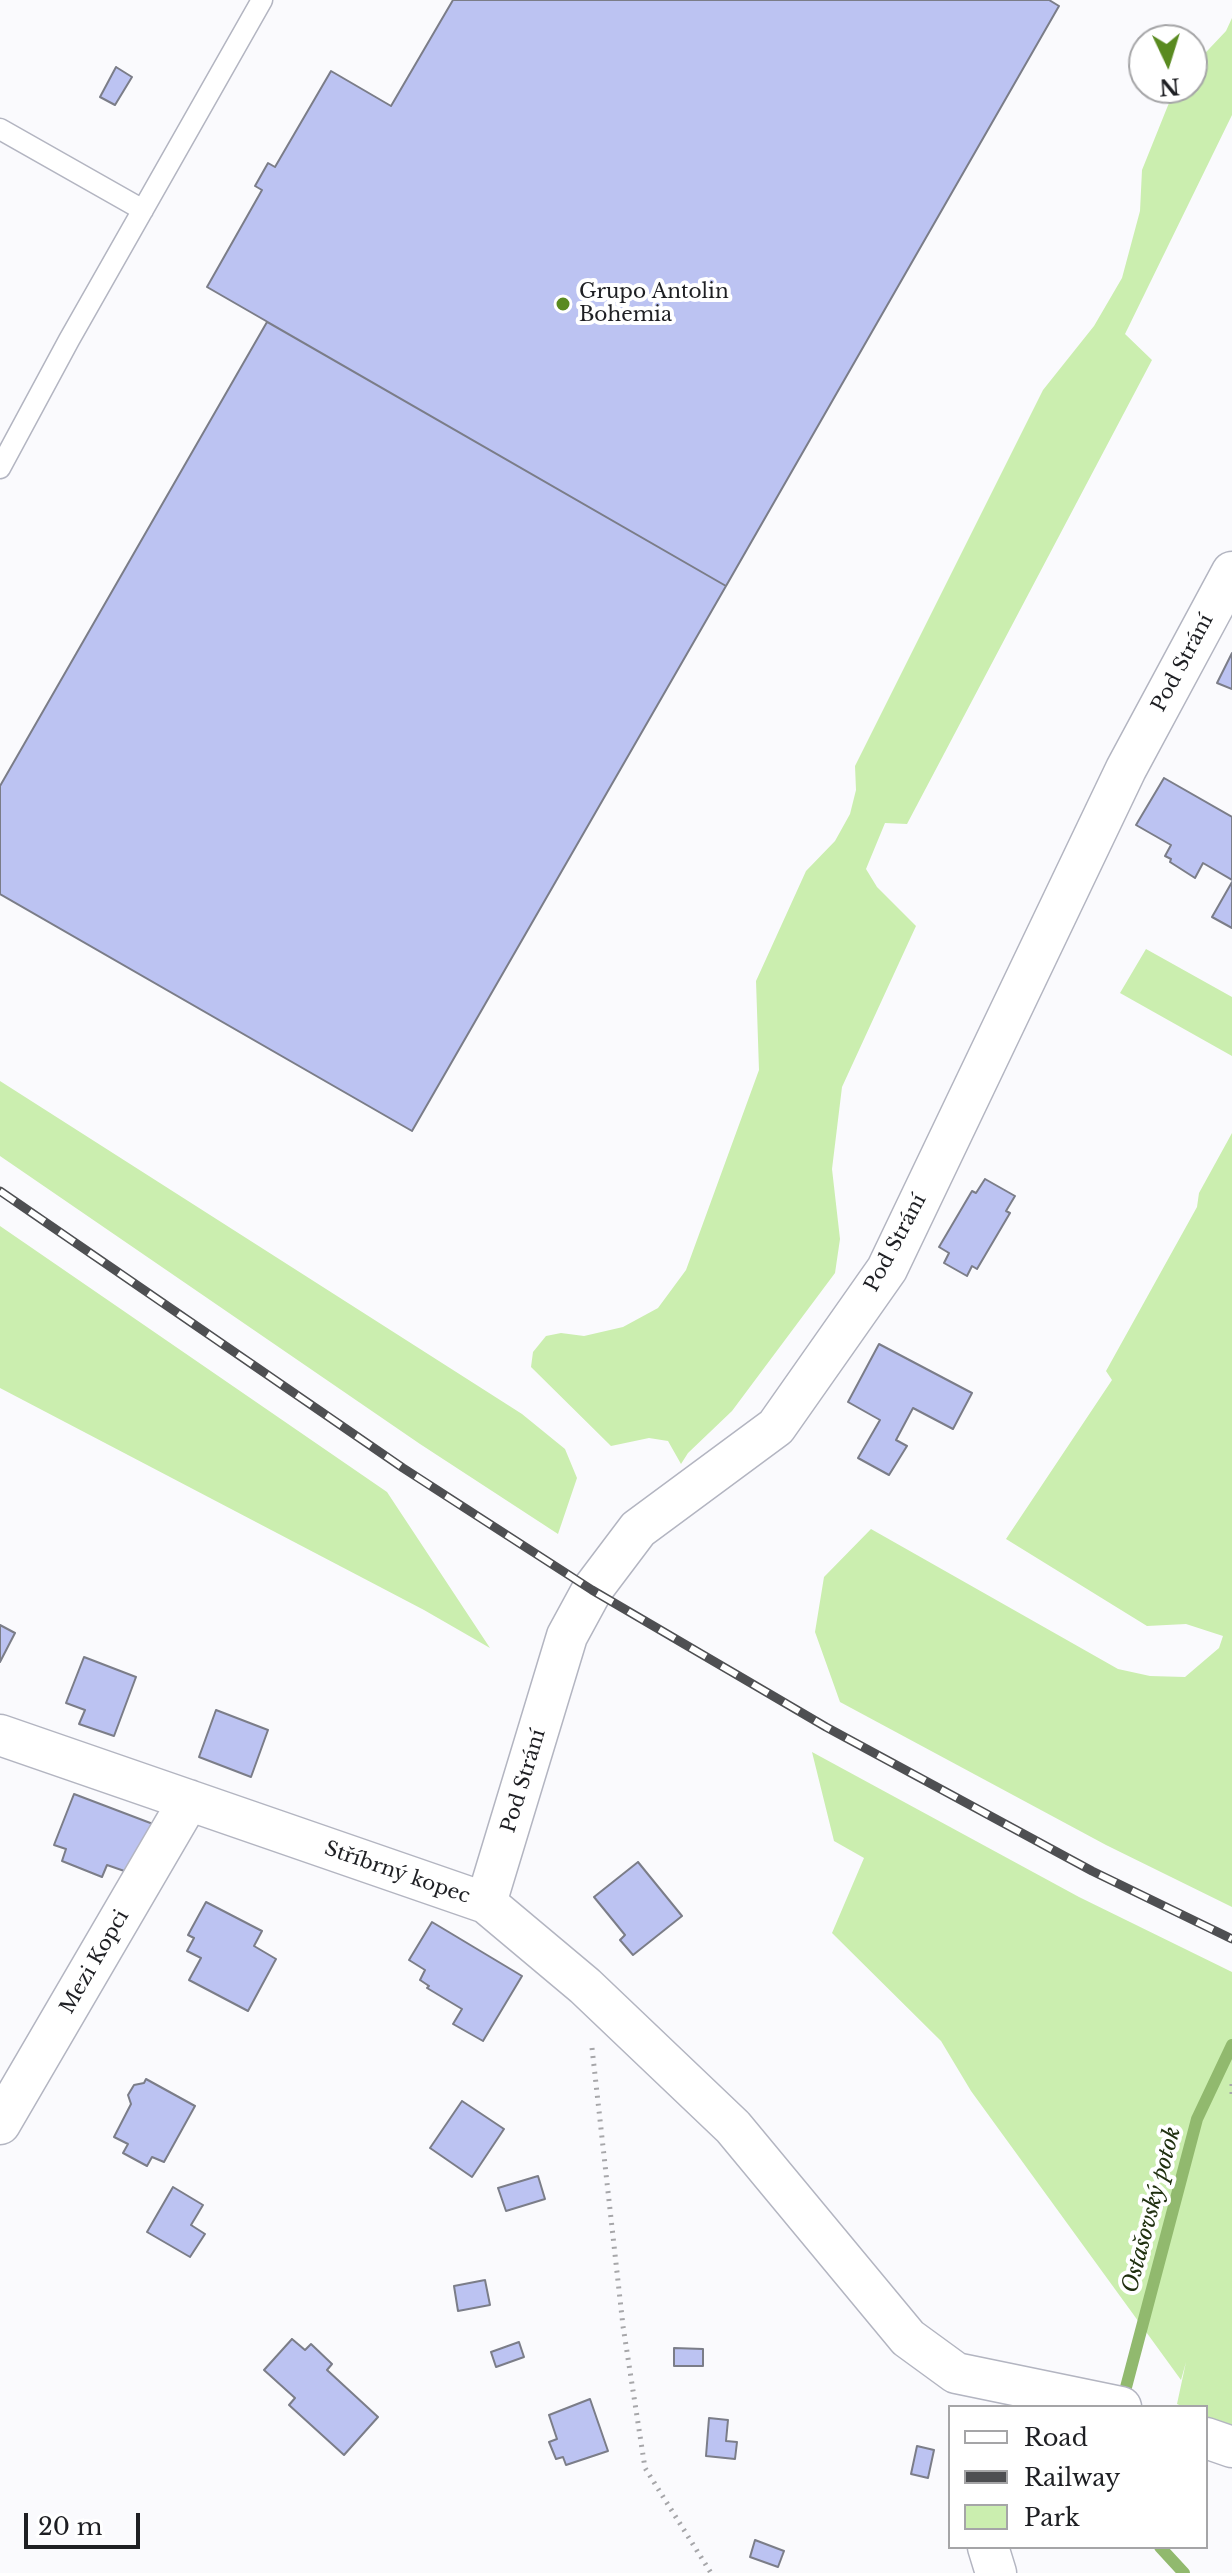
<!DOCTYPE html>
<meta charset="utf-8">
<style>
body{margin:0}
#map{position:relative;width:1232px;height:2573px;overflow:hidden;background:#fafafd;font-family:"Libre Baskerville",serif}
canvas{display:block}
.legend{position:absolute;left:948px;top:2405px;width:260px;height:144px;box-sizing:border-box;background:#fff;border:2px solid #a5a5a7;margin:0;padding:10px 14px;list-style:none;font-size:24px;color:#1e1f23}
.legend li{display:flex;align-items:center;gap:16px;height:40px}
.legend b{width:40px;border:2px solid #a5a5a7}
.north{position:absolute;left:1128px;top:24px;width:80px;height:80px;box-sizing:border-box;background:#fff;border:2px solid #a5a5a7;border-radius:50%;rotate:176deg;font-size:22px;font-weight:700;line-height:32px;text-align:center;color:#1e1f23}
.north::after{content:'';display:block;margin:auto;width:28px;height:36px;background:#598a20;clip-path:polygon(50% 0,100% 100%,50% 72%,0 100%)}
.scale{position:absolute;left:24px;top:2513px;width:116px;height:36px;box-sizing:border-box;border:4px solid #1e1f23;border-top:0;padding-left:10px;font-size:24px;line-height:28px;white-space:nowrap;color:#1e1f23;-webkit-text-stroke:6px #fff;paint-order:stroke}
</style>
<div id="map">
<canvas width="1232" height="2573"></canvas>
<ul class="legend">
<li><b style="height:10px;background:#fff"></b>Road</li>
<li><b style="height:10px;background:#4e4f52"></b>Railway</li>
<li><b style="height:22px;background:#cbeeaf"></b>Park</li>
</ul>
<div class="north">N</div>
<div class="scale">20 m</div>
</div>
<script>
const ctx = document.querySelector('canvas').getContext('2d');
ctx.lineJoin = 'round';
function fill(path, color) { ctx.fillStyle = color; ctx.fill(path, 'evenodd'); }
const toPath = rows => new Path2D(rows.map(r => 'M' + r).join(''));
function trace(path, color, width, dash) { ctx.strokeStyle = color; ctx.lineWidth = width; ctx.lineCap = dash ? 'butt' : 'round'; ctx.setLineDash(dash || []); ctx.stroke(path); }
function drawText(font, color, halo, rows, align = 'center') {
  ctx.font = font + ' "Libre Baskerville",serif'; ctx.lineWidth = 8; ctx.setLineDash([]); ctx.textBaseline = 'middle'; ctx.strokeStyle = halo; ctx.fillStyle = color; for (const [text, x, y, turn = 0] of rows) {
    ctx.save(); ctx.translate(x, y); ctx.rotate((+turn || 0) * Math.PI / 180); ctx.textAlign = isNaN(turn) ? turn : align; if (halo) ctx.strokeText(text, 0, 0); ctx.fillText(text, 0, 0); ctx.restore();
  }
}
const green = toPath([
 [1232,18,1232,115,1125,334,1152,360,907,824,885,823,866,869,877,887,916,926,842,1087,832,1169,840,1239,835,1273,732,1411,688,1453,681,1464,668,1441,649,1438,611,1446,531,1367,533,1352,546,1336,561,1333,584,1336,623,1327,658,1308,686,1270,759,1070,756,981,806,871,835,841,850,814,856,790,855,766,1043,390,1094,326,1122,278,1140,211,1142,170,1175,88,1192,88,1192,67,1226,31],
 [1146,949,1232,997,1232,1056,1120,993],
 [0,1081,522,1414,565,1449,577,1478,558,1534,420,1444,0,1156],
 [1232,1133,1232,1907,1106,1845,840,1702,815,1632,824,1577,871,1529,1118,1669,1150,1676,1185,1677,1219,1648,1223,1636,1186,1624,1147,1626,1006,1539,1112,1380,1106,1371,1197,1207,1199,1193],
 [0,1226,387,1492,490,1648,424,1610,0,1388],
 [812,1752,1079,1897,1232,1972,1232,2428,1206,2417,1206,2407,1184,2407,1177,2404,1186,2362,1181,2380,971,2091,941,2041,832,1933,864,1858,834,1841]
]);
const stream = toPath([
 [1125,2391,1197,2119,1232,2045],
 [1160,2547,1184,2573]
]);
const building = toPath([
 [453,0,1049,0,1059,6,726,586,207,287,262,190,255,186,268,163,275,167,331,71,391,106,453,0],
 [116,67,132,77,115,105,100,97,116,67],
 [267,322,726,586,412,1131,0,894,0,786,267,322],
 [1232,653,1232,689,1217,683,1232,653],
 [1164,778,1232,817,1232,880,1203,863,1195,878,1170,862,1171,859,1165,856,1171,845,1136,825,1164,778],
 [1232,882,1232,928,1212,917,1232,882],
 [985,1179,1015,1196,1006,1211,1010,1213,977,1269,972,1266,967,1276,944,1263,949,1253,939,1247,972,1191,976,1193,985,1179],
 [879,1344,972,1393,953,1429,913,1408,896,1440,907,1446,889,1475,858,1458,880,1420,848,1402,879,1344],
 [0,1625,15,1633,0,1662,0,1625],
 [84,1657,136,1677,114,1736,79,1724,85,1710,66,1703,84,1657],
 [216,1710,268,1730,251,1777,199,1757,216,1710],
 [74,1794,153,1824,133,1874,107,1865,102,1877,62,1861,66,1849,54,1845,74,1794],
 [638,1862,682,1916,633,1955,620,1940,625,1935,594,1897,638,1862],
 [206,1902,262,1931,254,1946,276,1959,248,2011,189,1980,201,1958,187,1951,194,1938,188,1935,206,1902],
 [432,1922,522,1976,483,2041,453,2024,462,2009,427,1988,429,1986,420,1980,425,1970,409,1960,432,1922],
 [146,2079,195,2106,164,2162,152,2157,147,2166,123,2153,128,2144,114,2137,131,2104,128,2095,134,2085,144,2083,146,2079],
 [462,2101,504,2129,472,2177,430,2148,462,2101],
 [538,2176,545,2199,506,2211,498,2188,538,2176],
 [173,2187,203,2205,191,2225,205,2234,190,2257,147,2232,173,2187],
 [485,2280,490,2305,458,2311,454,2286,485,2280],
 [292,2339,305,2350,311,2344,332,2364,327,2370,378,2417,344,2455,289,2405,295,2398,264,2370,292,2339],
 [519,2342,524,2357,496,2367,491,2352,519,2342],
 [674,2348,703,2349,703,2366,674,2366,674,2348],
 [590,2399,608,2451,566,2465,563,2457,556,2459,549,2442,557,2439,549,2415,590,2399],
 [709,2418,728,2420,726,2441,737,2442,735,2459,706,2456,709,2418],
 [917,2446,934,2450,928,2478,911,2474,917,2446],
 [755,2540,784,2551,778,2567,750,2557,755,2540]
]);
const path = toPath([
 [592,2048,623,2326,645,2468,711,2573],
 [1232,2084,1232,2095]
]);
const service = toPath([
 [0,129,143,210],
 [0,468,69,340,262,0]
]);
const minor = toPath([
 [0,1735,486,1903,585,1986,733,2127,908,2338,956,2373,1121,2407],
 [486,1903,567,1636,592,1590,638,1529,776,1427,887,1269,1126,769,1232,572],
 [0,2124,189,1800],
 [1206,2438,1232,2447],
 [988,2547,996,2573]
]);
const rail = toPath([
 [0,1191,403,1468,592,1590,826,1727,1092,1871,1232,1939]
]);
const markers = [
 [563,304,8,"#598a20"]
];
const poiNames = [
 ["Grupo Antolin",579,292],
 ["Bohemia",579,315]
];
const streetNames = [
 ["Pod Strání",1183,663,-62],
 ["Pod Strání",896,1243,-62],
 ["Pod Strání",524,1781,-73],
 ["Stříbrný kopec",397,1873,19],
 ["Mezi Kopci",95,1962,-60]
];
const waterNames = [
 ["Ostašovský potok",1152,2210,-75]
];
fill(green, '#cbeeaf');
trace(stream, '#91b96e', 12);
fill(building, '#bcc3f2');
trace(building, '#7b7d88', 2);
trace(service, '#b3b5c1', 23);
trace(minor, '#b3b5c1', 43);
trace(path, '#a6a6a9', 5, [2, 6]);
trace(service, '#fff', 20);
trace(minor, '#fff', 40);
trace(rail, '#4e4f52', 9);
trace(rail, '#fff', 6, [18]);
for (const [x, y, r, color] of markers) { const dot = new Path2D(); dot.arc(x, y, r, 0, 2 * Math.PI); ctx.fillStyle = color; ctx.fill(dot); trace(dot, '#fff', 3); }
drawText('20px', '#1e1f23', '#fff', poiNames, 'left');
drawText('20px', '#1e1f23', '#fff', streetNames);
drawText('italic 22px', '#203010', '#fff', waterNames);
</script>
